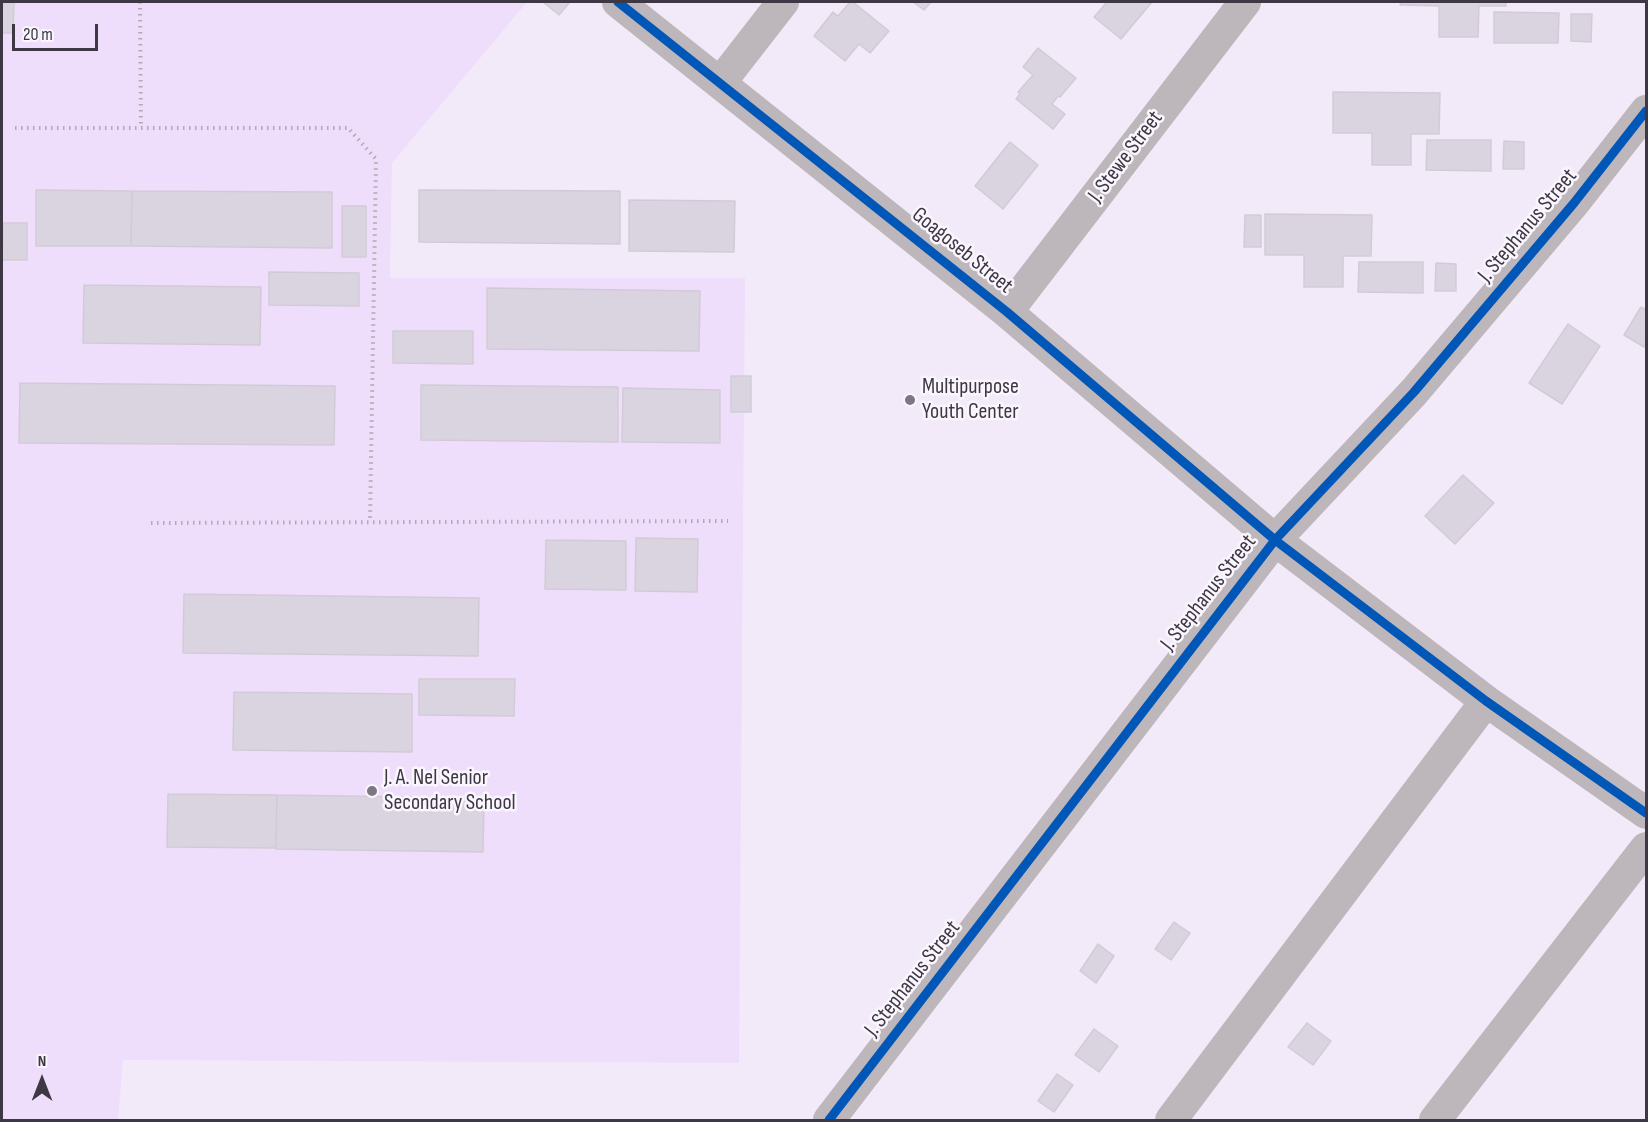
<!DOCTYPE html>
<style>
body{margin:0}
#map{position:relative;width:1648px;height:1122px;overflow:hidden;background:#f2eaf9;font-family:"Sofia Sans Condensed",sans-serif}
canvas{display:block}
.frame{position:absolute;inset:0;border:3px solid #3e3744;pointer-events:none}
.north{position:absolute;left:12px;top:1050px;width:60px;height:60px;-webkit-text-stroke:4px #faf6fd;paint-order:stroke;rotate:0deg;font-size:16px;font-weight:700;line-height:24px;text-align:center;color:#3e3744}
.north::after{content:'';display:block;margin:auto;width:21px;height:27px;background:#3e3744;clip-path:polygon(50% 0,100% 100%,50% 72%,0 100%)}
.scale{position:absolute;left:12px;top:24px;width:86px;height:27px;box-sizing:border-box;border:3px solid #3e3744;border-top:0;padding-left:8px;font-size:18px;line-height:21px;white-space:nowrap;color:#3e3744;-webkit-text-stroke:4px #faf6fd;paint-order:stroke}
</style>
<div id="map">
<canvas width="1648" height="1122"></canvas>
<div class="frame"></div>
<div class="north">N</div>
<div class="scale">20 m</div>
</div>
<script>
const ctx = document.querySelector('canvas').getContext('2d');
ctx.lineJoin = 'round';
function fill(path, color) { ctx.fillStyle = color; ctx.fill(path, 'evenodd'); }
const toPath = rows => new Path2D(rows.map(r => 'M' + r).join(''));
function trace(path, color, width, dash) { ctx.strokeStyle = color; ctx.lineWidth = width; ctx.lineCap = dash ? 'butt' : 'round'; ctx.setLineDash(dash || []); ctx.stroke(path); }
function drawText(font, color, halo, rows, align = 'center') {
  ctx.font = font + ' "Sofia Sans Condensed",sans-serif'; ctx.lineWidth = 5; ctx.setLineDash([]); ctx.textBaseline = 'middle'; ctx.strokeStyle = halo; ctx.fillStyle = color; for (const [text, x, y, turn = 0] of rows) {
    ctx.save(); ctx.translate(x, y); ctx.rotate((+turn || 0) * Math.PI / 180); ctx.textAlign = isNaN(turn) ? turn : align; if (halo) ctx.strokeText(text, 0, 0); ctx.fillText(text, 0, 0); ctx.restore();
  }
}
const built = toPath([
 [2,2,527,2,392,163,390,278,745,278,739,1063,123,1060,118,1120,2,1120]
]);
const building = toPath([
 [2,2,14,2,13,33,2,33,2,2],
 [543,2,570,2,559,15,543,2],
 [850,2,853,2,889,31,870,53,859,44,845,61,814,36,833,12,838,16,850,2],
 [913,2,931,2,924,10,913,2],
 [1107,2,1152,2,1121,39,1094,17,1107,2],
 [1401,2,1506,2,1506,6,1479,6,1478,37,1439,37,1439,6,1400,5,1401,2],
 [1494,12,1559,13,1558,43,1494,43,1494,12],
 [1571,14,1592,14,1591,42,1571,41,1571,14],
 [1038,48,1076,78,1060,97,1058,96,1052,104,1065,114,1053,129,1016,99,1020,94,1018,92,1033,75,1023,67,1038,48],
 [1333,92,1440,93,1439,134,1411,134,1411,165,1372,165,1372,133,1333,133,1333,92],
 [1427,140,1491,140,1491,171,1426,170,1427,140],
 [1504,141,1524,142,1524,169,1503,169,1504,141],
 [1010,142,1038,165,1003,209,975,186,1010,142],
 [36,190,132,191,131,246,36,246,36,190],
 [419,190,620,191,620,244,419,242,419,190],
 [132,191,332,192,332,248,131,246,132,191],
 [629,200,735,201,734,252,629,251,629,200],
 [342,206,366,206,366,257,342,257,342,206],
 [1265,214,1372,215,1371,256,1343,256,1343,287,1304,287,1304,255,1265,255,1265,214],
 [1245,215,1261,215,1261,247,1244,247,1245,215],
 [3,223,27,223,27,260,2,260,3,223],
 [1359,262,1423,262,1423,293,1358,292,1359,262],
 [1436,263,1456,264,1456,291,1435,291,1436,263],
 [269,272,359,273,359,306,269,305,269,272],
 [84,285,261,287,260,345,83,343,84,285],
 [487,288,700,291,699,351,487,349,487,288],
 [1641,307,1646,310,1646,342,1644,347,1624,335,1641,307],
 [1568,324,1600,346,1562,404,1529,383,1568,324],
 [393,331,473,331,473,364,393,363,393,331],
 [731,376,751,376,751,412,731,412,731,376],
 [20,383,335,386,334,445,19,443,20,383],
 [421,385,618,387,618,442,421,440,421,385],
 [623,388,720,390,720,443,622,442,623,388],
 [1463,475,1494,503,1455,544,1425,516,1463,475],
 [636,538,698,539,697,592,635,591,636,538],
 [546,540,626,541,626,590,545,589,546,540],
 [184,594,479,598,478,656,183,653,184,594],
 [419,679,515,679,514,716,419,715,419,679],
 [234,692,412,694,412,752,233,750,234,692],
 [168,794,277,795,276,848,167,847,168,794],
 [277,795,484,798,483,852,276,849,277,795],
 [1174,922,1190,933,1171,960,1155,949,1174,922],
 [1098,944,1114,956,1096,983,1080,971,1098,944],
 [1307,1023,1331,1041,1313,1065,1288,1047,1307,1023],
 [1094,1029,1118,1046,1099,1072,1075,1055,1094,1029],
 [1057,1074,1073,1085,1054,1112,1038,1101,1057,1074]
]);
const path = toPath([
 [140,2,141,128],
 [15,128,348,128,376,159,370,522],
 [151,523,728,521]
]);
const street = toPath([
 [618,2,1007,312,1275,540,1486,701,1646,813],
 [720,83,783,2],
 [1007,312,1245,2],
 [829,1120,1275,540,1414,392,1574,203,1646,111],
 [1171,1120,1486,701],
 [1435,1120,1646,848]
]);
const cycleway = toPath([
 [618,2,1007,312,1275,540,1486,701,1646,813],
 [829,1120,1275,540,1414,392,1574,203,1646,111]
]);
const markers = [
 [910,400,6,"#7d7683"],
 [372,791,6,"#7d7683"]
];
const streetNames = [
 ["J. Stewe Street",1126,157,-53],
 ["J. Stephanus Street",1528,226,-50],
 ["Goagoseb Street",962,251,39],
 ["J. Stephanus Street",1209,593,-52],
 ["J. Stephanus Street",913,979,-52]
];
const poiNames = [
 ["Multipurpose",922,387],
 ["Youth Center",922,412],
 ["J. A. Nel Senior",384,778],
 ["Secondary School",384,803]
];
fill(built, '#efdefb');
fill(building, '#dad3e0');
trace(building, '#d2cbd7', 1.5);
trace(path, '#b1abb0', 4, [1.5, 4.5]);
trace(street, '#bdb6ba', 32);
trace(cycleway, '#0057b8', 9);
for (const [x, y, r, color] of markers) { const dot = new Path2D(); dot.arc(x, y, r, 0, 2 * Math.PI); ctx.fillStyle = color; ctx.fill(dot); trace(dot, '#faf6fd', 2); }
drawText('22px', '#3e3744', '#faf6fd', streetNames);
drawText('22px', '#3e3744', '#faf6fd', poiNames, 'left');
</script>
